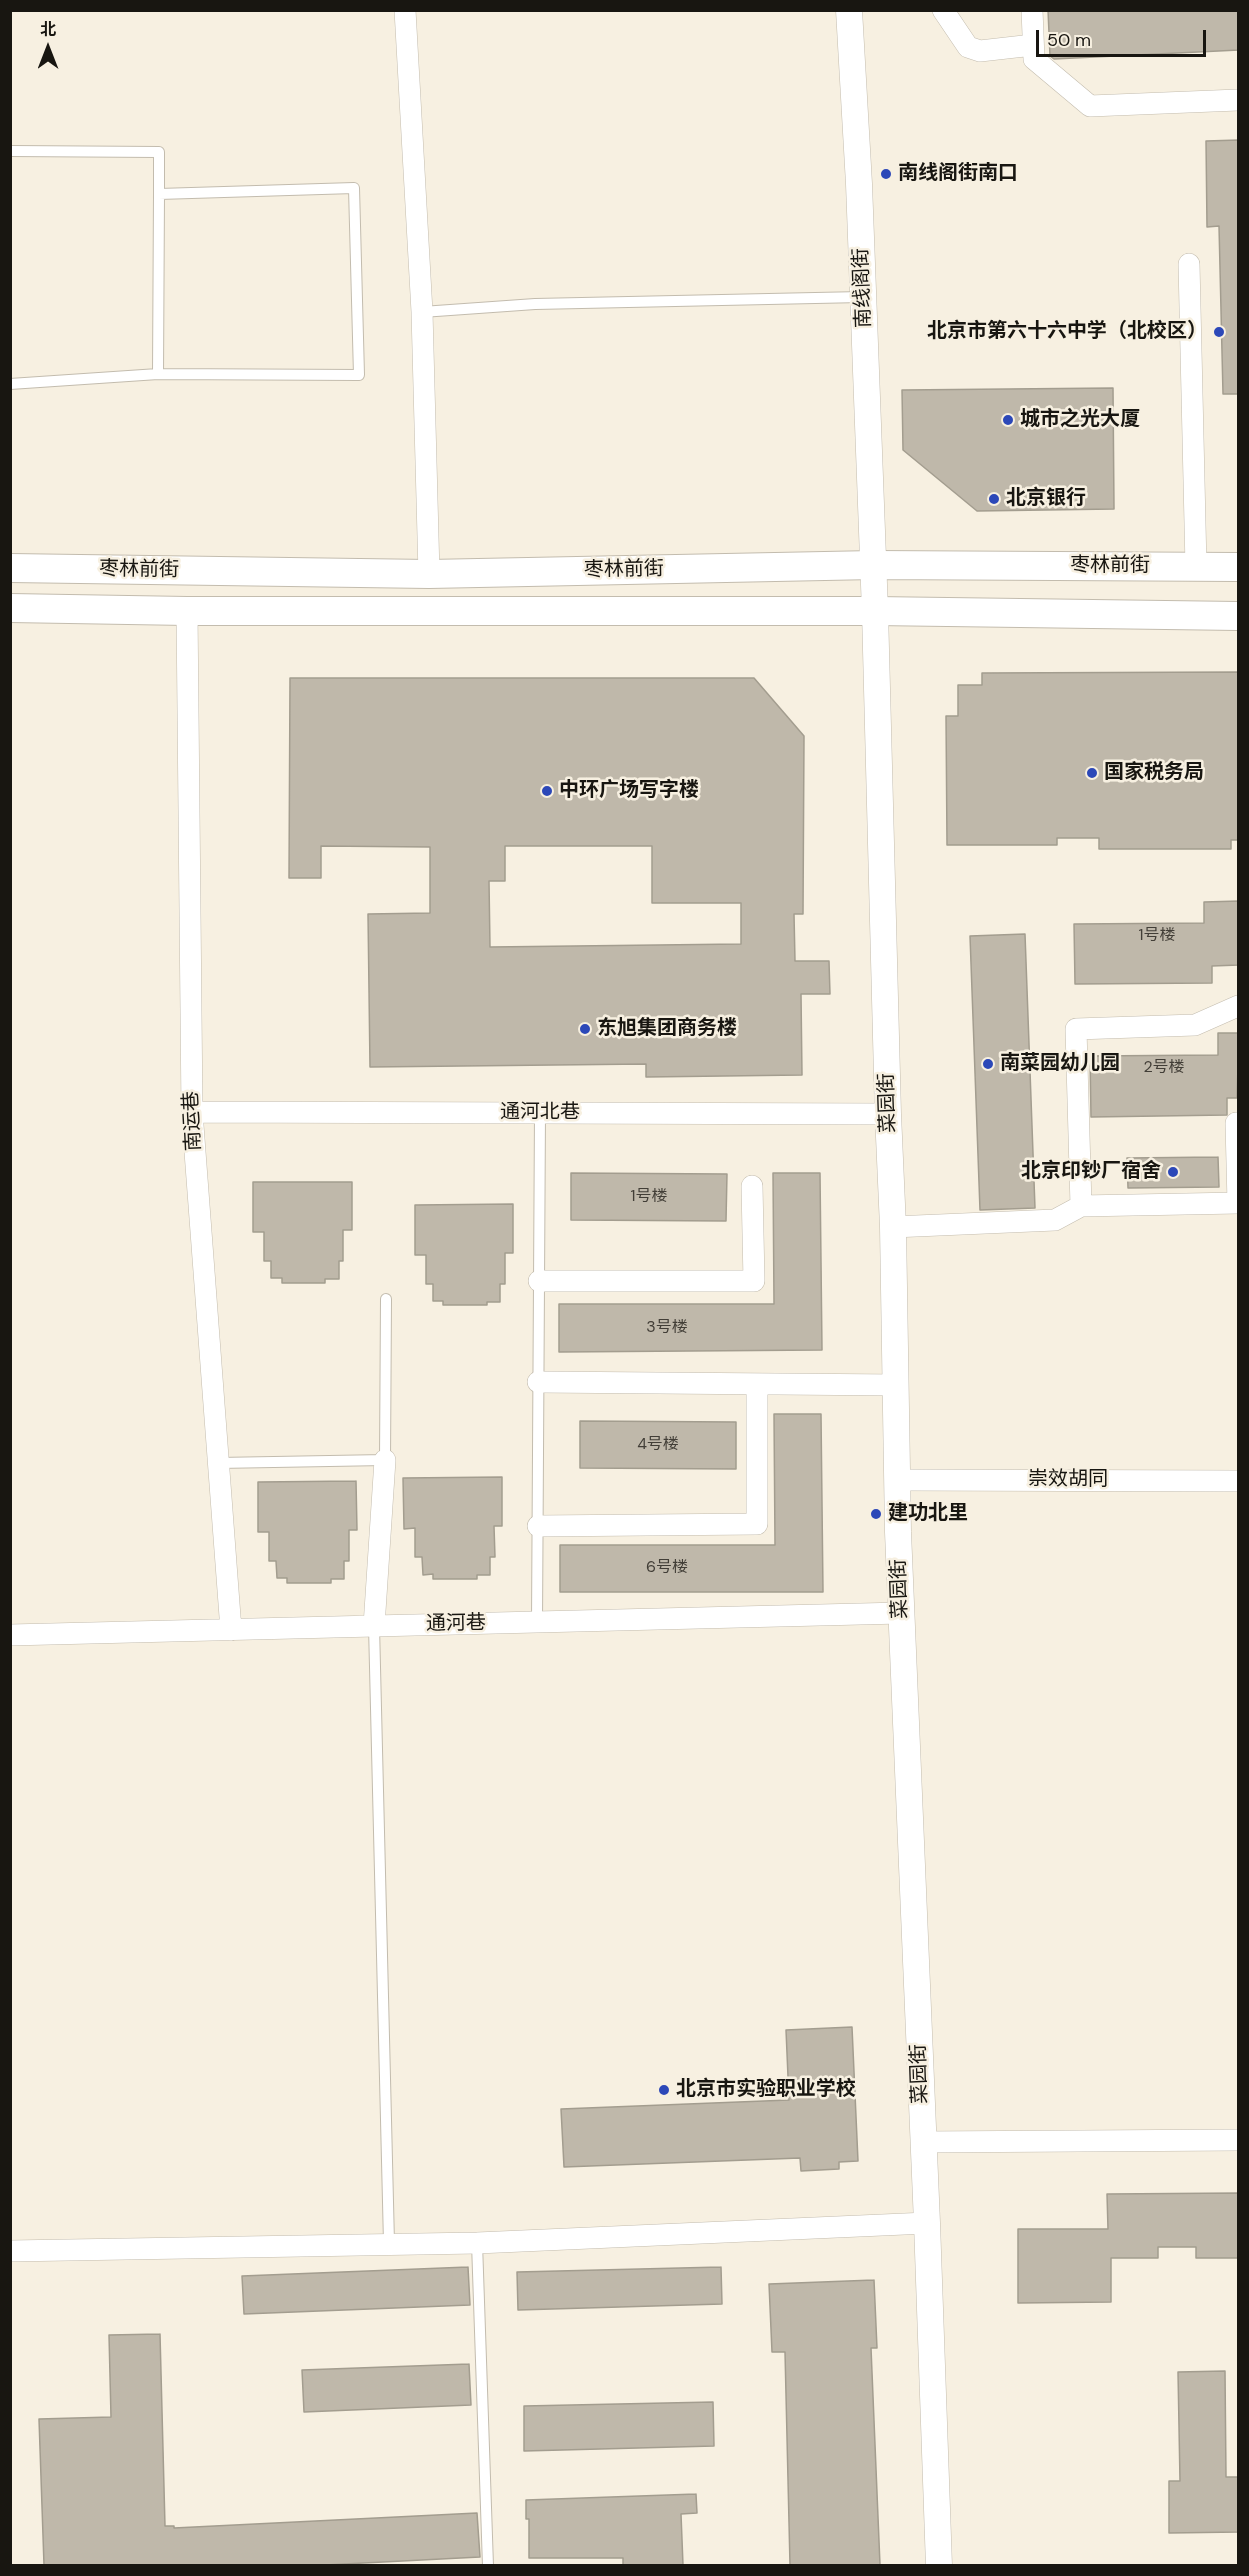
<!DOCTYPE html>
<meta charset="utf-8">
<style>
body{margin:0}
#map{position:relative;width:1249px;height:2576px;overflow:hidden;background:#f7f0e1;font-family:"DM Sans","Noto Sans SC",sans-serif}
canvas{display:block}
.frame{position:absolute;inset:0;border:12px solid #181611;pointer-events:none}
.north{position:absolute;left:18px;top:18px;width:60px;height:60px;-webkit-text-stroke:4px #f7f0e1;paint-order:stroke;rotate:0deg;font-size:16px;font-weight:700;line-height:24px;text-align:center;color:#181611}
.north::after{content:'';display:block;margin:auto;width:21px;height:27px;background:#181611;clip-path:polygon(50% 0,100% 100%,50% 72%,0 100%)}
.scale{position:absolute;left:1036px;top:30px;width:170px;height:27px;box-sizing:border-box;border:3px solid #181611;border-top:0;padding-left:8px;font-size:18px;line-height:21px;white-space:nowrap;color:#181611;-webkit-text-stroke:4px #f7f0e1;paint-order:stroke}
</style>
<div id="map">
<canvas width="1249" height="2576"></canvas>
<div class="frame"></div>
<div class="north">北</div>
<div class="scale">50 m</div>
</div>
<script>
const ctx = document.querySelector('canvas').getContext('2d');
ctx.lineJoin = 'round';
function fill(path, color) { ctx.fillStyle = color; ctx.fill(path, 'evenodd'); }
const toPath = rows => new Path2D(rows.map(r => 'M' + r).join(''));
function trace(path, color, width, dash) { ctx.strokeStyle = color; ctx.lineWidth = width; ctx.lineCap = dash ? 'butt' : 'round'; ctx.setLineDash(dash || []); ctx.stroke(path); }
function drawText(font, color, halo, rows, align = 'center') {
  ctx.font = font + ' "DM Sans","Noto Sans SC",sans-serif'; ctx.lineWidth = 5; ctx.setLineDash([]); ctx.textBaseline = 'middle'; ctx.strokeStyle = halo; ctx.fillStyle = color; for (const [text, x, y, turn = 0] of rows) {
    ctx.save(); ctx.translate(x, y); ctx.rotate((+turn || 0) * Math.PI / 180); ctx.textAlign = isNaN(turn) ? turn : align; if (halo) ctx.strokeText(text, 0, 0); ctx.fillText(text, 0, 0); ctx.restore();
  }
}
const building = toPath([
 [1048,10,1239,10,1239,50,1054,59,1050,56,1048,10],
 [1239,140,1239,394,1223,394,1219,226,1207,227,1206,141,1239,140],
 [1113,388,1114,509,977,511,903,450,902,390,1113,388],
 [1239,672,1239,840,1231,840,1231,849,1099,849,1099,838,1057,838,1057,845,947,845,946,716,958,716,958,685,982,685,982,673,1239,672],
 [290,678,754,678,804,736,803,914,794,914,795,961,829,961,830,994,801,994,802,1075,646,1077,646,1064,370,1067,368,914,430,913,430,847,321,846,321,878,289,878,290,678],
 [505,846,652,846,652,903,741,903,741,944,490,947,489,881,505,881,505,846],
 [1239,901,1239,965,1212,966,1212,983,1075,984,1074,924,1204,923,1204,902,1239,901],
 [1025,934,1035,1208,980,1210,970,936,1025,934],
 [1218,1033,1239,1033,1237,1098,1227,1098,1227,1115,1091,1117,1090,1056,1218,1055,1218,1033],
 [1218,1157,1219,1187,1128,1188,1127,1158,1218,1157],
 [571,1173,727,1174,726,1221,571,1220,571,1173],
 [773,1173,820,1173,822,1350,559,1352,559,1304,774,1304,773,1173],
 [253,1182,352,1182,352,1230,343,1230,343,1261,339,1261,339,1279,325,1279,325,1283,282,1283,282,1278,271,1278,271,1261,264,1261,264,1232,253,1232,253,1182],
 [513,1204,513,1253,505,1253,505,1284,500,1284,500,1302,487,1302,487,1305,443,1305,443,1301,433,1301,433,1284,426,1284,426,1255,415,1255,415,1205,513,1204],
 [774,1414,821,1414,823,1592,560,1592,560,1545,775,1545,774,1414],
 [580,1421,736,1422,736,1469,580,1468,580,1421],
 [502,1477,502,1526,494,1526,495,1557,490,1557,490,1575,477,1575,477,1579,433,1579,433,1574,423,1575,422,1557,415,1557,415,1528,404,1529,403,1478,502,1477],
 [356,1481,357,1530,349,1530,349,1561,344,1561,344,1579,331,1579,331,1583,287,1583,287,1578,277,1578,276,1561,269,1561,269,1532,258,1532,258,1482,356,1481],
 [852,2027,858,2161,839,2162,839,2169,801,2171,800,2158,564,2167,561,2109,789,2100,786,2030,852,2027],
 [1239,2193,1239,2258,1196,2258,1196,2247,1158,2247,1158,2258,1111,2258,1111,2302,1018,2303,1018,2229,1108,2229,1107,2194,1239,2193],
 [468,2267,470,2305,244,2314,242,2276,468,2267],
 [721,2267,722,2304,518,2310,517,2272,721,2267],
 [874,2280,877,2348,871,2348,880,2565,790,2565,785,2352,772,2352,769,2284,874,2280],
 [160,2334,165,2526,174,2526,174,2528,477,2513,480,2557,325,2565,44,2565,39,2419,111,2417,109,2335,160,2334],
 [469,2364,471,2405,304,2412,302,2370,469,2364],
 [1225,2371,1226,2477,1239,2477,1239,2532,1169,2533,1169,2481,1180,2481,1178,2372,1225,2371],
 [713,2402,714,2446,524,2451,524,2406,713,2402],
 [696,2494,697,2513,681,2514,683,2565,623,2565,623,2558,529,2558,529,2519,526,2519,526,2500,696,2494]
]);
const service = toPath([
 [10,151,159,152,159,194,354,188,359,375,158,374,10,384],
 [422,312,535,304,862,297],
 [158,374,159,194],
 [218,1463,385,1460,386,1299],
 [537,1622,540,1113],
 [374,1626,389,2243],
 [477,2243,488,2566]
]);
const minor = toPath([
 [405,10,422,312,429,574],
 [943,10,968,47,980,51,1033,45],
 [1032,10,1034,59,1090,106,1238,100],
 [1189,264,1196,567],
 [187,611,192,1112,231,1630],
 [1238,1006,1195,1025,1076,1029,1081,1206,1238,1203,1236,1123,1238,1123],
 [192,1112,888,1114],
 [893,1227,1055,1220,1081,1206],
 [539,1281,754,1281,752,1186],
 [538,1382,897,1385],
 [898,1480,1238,1481],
 [538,1526,757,1524,757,1384],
 [374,1626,385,1460],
 [10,1635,901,1613],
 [923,2142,1238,2140],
 [10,2251,477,2243,927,2223]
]);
const tertiary = toPath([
 [849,10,859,184,875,611,888,1114,893,1227,898,1532,927,2223,939,2566]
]);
const secondary = toPath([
 [10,568,429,574,874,565,1238,567],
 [10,608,187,611,875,611,1238,616]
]);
const markers = [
 [886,174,6,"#2c48b8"],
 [1219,332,6,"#2c48b8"],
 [1008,420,6,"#2c48b8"],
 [994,499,6,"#2c48b8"],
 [1092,773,6,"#2c48b8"],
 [547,791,6,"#2c48b8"],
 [585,1029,6,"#2c48b8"],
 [988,1064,6,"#2c48b8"],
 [1173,1172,6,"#2c48b8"],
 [876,1514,6,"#2c48b8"],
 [664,2090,6,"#2c48b8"]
];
const numberNames = [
 ["1号楼",1157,936],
 ["2号楼",1164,1068],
 ["1号楼",649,1197],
 ["3号楼",667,1328],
 ["4号楼",658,1445],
 ["6号楼",667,1568]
];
const poiNames = [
 ["南线阁街南口",898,174],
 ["北京市第六十六中学（北校区）",1207,332,"right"],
 ["城市之光大厦",1020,420],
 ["北京银行",1006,499],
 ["国家税务局",1104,773],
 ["中环广场写字楼",559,791],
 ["东旭集团商务楼",597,1029],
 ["南菜园幼儿园",1000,1064],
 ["北京印钞厂宿舍",1161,1172,"right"],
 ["建功北里",888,1514],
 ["北京市实验职业学校",676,2090]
];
const streetNames = [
 ["南线阁街",863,288,-92],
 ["枣林前街",1110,566],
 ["枣林前街",139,570,1],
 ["枣林前街",624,570,-1],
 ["菜园街",888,1103,-92],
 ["通河北巷",540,1113],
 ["南运巷",193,1121,-93],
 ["崇效胡同",1068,1480],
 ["菜园街",900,1589,-92],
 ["通河巷",456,1624,-1],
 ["菜园街",920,2074,-92]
];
fill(building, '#bfb8aa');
trace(building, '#a39d8f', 1.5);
trace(service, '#c3bcae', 12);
trace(minor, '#c3bcae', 22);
trace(tertiary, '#c3bcae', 27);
trace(secondary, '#c3bcae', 30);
trace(service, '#fff', 10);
trace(minor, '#fff', 21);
trace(tertiary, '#fff', 26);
trace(secondary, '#fff', 28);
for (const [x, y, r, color] of markers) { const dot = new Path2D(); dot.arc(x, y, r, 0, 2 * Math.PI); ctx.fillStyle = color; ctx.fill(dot); trace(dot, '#f7f0e1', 2); }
drawText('16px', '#423e37', null, numberNames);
drawText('bold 20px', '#181611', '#f7f0e1', poiNames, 'left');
drawText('20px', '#181611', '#f7f0e1', streetNames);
</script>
